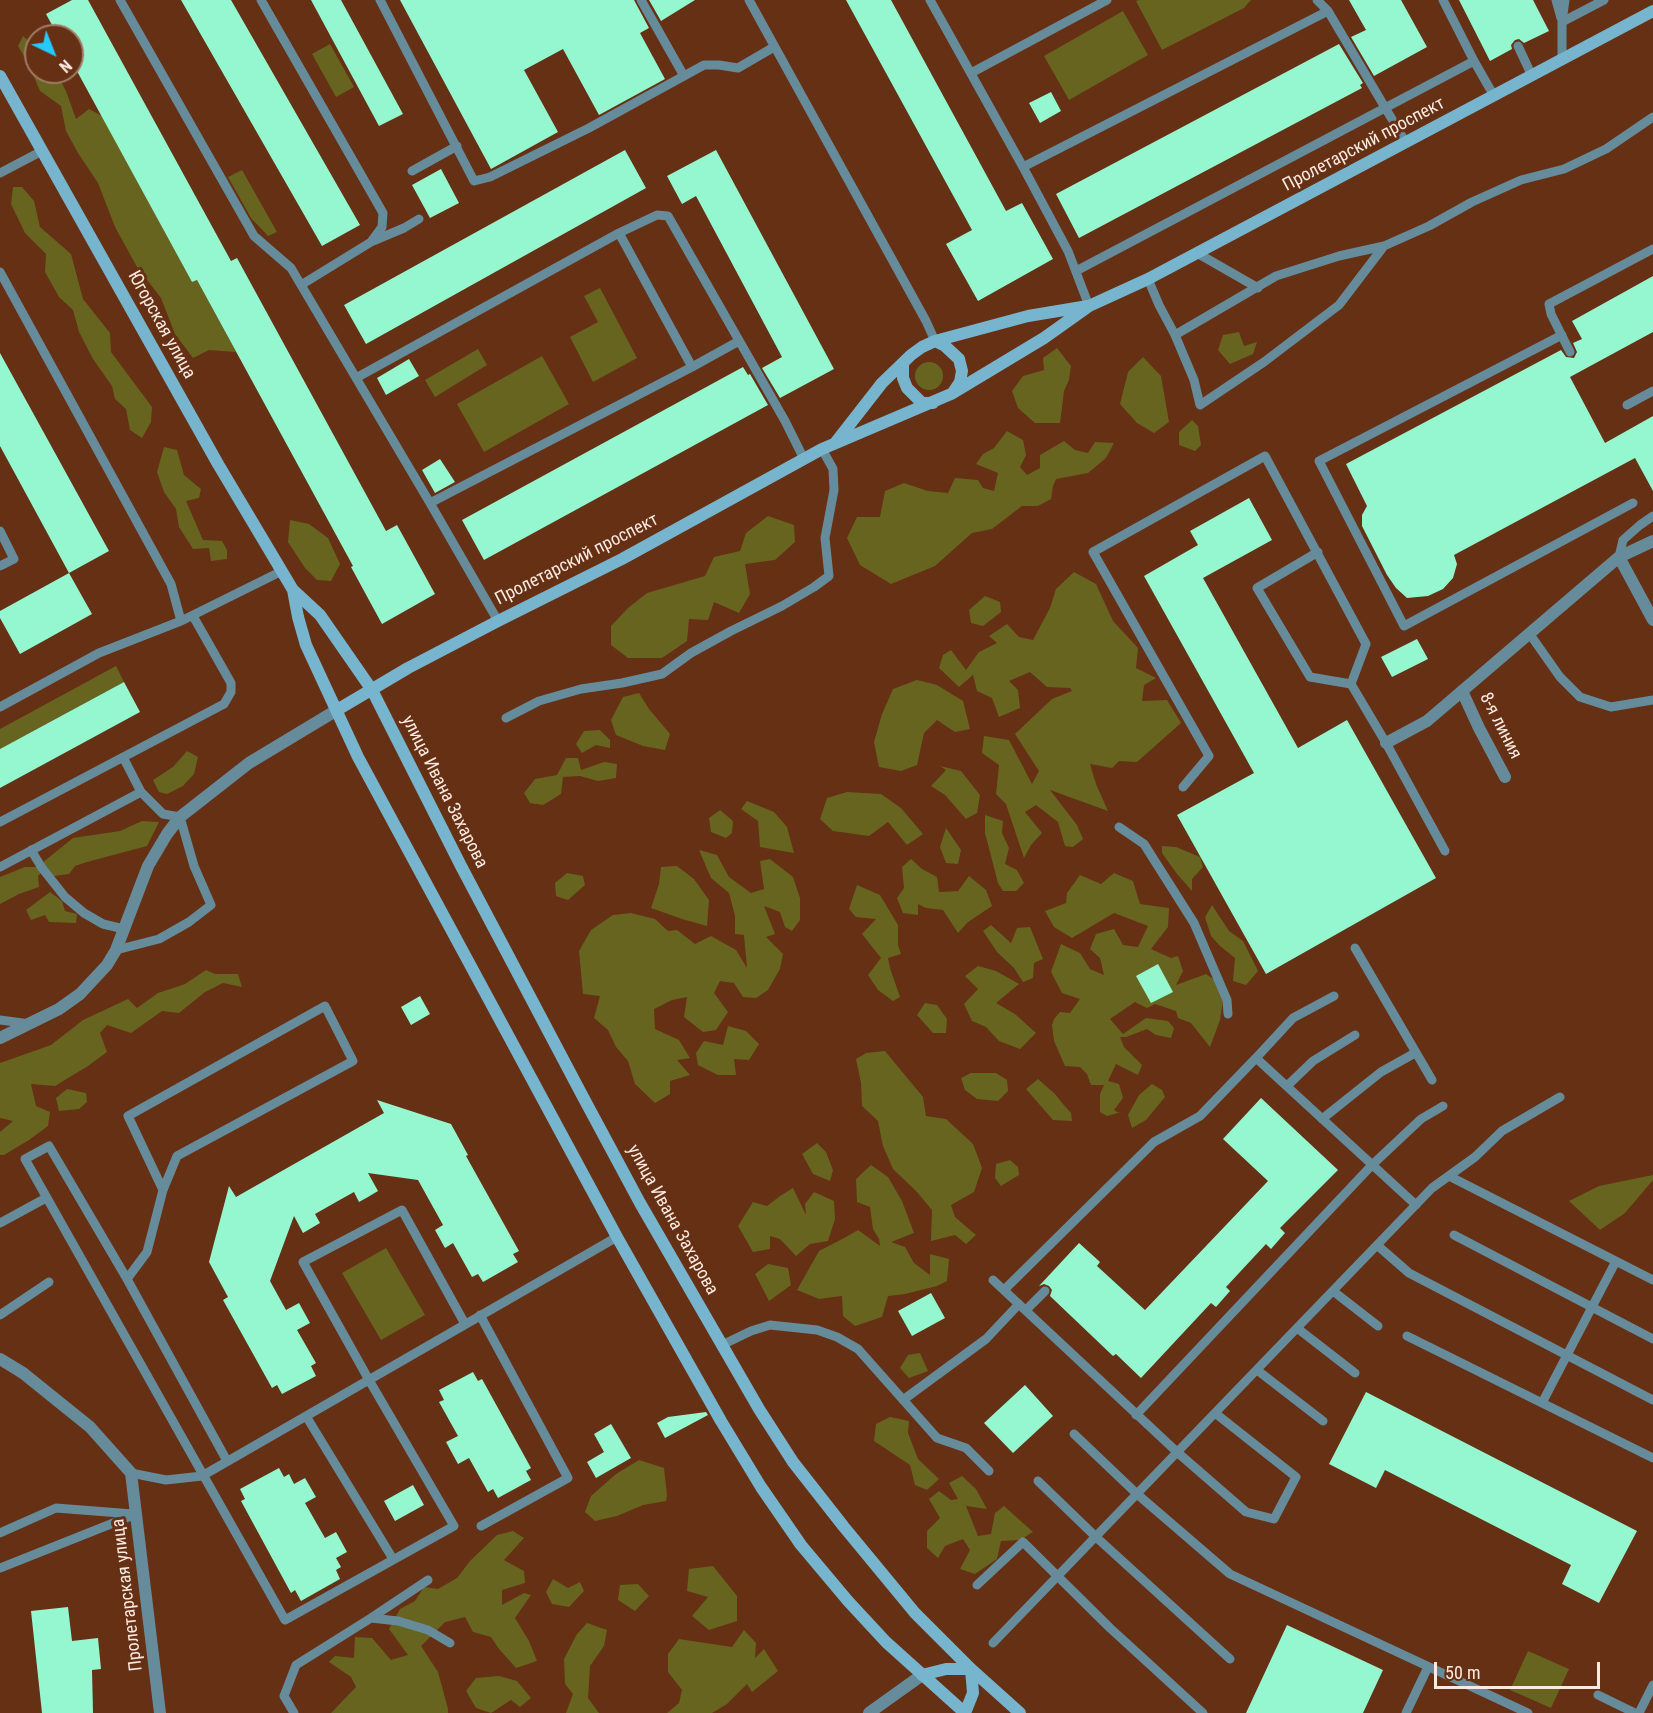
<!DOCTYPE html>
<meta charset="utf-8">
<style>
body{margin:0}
#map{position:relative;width:1653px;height:1713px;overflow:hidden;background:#653013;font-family:"Roboto Condensed",sans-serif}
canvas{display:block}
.north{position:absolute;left:24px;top:24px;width:60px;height:60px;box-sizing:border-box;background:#653013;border:2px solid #a17a66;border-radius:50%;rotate:137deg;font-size:16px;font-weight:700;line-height:24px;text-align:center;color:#fbeae2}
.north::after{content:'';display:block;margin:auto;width:21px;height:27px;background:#25c9fe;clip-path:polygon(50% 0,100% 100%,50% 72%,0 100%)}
.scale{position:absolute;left:1434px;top:1662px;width:166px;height:27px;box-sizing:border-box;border:3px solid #fbeae2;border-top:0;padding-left:8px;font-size:18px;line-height:21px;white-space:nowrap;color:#fbeae2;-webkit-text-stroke:4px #653013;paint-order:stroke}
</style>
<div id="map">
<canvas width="1653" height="1713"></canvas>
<div class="north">N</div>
<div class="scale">50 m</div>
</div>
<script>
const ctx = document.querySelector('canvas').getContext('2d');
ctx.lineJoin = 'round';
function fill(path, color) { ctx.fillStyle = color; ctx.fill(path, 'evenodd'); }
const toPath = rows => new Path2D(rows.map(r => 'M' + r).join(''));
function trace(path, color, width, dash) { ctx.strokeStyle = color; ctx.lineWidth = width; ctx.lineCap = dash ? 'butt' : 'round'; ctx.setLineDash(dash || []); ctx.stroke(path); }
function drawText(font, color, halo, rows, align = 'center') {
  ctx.font = font + ' "Roboto Condensed",sans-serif'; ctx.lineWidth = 6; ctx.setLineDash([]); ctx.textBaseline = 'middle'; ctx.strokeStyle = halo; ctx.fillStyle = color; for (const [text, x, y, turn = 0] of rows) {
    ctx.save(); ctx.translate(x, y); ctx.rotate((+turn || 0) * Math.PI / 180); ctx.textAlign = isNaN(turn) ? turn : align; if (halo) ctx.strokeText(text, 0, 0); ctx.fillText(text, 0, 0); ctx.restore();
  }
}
const green = toPath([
 [1139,0,1251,0,1244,8,1162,50,1136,1],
 [1123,11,1148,55,1069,100,1044,56],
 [23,36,36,47,36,72,56,72,66,91,76,119,89,109,102,116,192,282,197,280,236,352,209,350,193,358,175,334,161,298,137,267,115,227,98,183,78,153,66,131,61,106,40,91,29,65,18,46],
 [330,44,354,87,336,97,312,54],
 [242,170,277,232,268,236,251,218,228,177],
 [13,187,22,187,34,201,40,227,71,254,83,299,110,333,111,352,152,407,151,422,142,438,130,430,126,409,115,399,112,386,93,359,79,332,73,310,59,297,45,272,46,254,25,233,11,204],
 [600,288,637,358,593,382,570,337,598,322,584,296],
 [1239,332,1244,346,1257,342,1253,354,1230,364,1218,350,1223,335],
 [1057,348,1071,366,1069,380,1064,391,1060,423,1035,423,1018,408,1012,391,1023,376,1044,370,1043,358],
 [478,349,487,365,435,397,425,380],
 [542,356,569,404,484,452,457,404],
 [1143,357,1161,376,1169,422,1154,433,1137,423,1120,404,1128,372],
 '915 376a14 14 0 1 1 28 0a14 14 0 1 1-28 0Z',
 [1192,420,1198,426,1201,445,1195,451,1179,445,1179,432],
 [1007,431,1023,440,1026,455,1020,467,1027,475,1040,468,1040,455,1064,441,1075,450,1088,453,1095,442,1114,443,1106,458,1088,473,1056,479,1053,486,1051,499,1038,506,1022,506,992,529,972,533,935,566,891,584,860,565,847,538,857,517,880,517,885,491,904,483,928,491,948,493,955,478,978,480,983,488,994,491,998,473,976,464,983,454,994,448],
 [164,447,177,450,184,475,201,489,199,498,186,501,203,540,222,541,227,550,227,559,211,561,209,548,193,549,179,527,176,509,164,492,157,472],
 [768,516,794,525,795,542,775,560,745,564,750,594,739,613,714,602,708,620,689,619,687,641,662,658,628,658,611,645,611,626,628,608,647,593,705,576,714,557,740,551,746,533],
 [290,520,309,524,328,538,340,564,331,581,317,580,305,568,288,542],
 [1074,572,1096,584,1113,621,1138,648,1136,668,1156,678,1144,685,1142,701,1167,700,1181,723,1137,762,1119,761,1112,768,1090,764,1096,784,1108,811,1050,790,1077,825,1083,839,1073,847,1065,846,1058,822,1036,805,1025,812,1042,833,1031,845,1024,858,1006,804,996,794,999,765,982,753,984,736,1009,740,1032,784,1039,771,1015,734,1052,699,1072,691,1070,688,1047,687,1030,672,1009,681,1018,690,1020,708,999,717,992,698,977,691,973,675,959,687,939,668,943,655,951,650,966,670,979,652,997,643,989,636,1007,624,1019,637,1033,640,1050,608,1056,589],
 [985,596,1000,602,1001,612,983,626,971,623,969,610],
 [116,666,124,682,0,749,0,729],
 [917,680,937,685,963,701,970,729,955,732,937,720,924,733,917,765,901,771,879,767,874,742,882,714,893,689],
 [639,693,649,709,670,734,665,750,643,746,616,735,611,720,623,697],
 [600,730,610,740,610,748,596,745,582,753,576,744,584,731],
 [187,751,198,757,194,774,183,786,167,794,159,792,153,780,173,767],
 [566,758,578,758,581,770,604,762,617,764,616,778,598,781,580,776,563,777,561,794,543,805,530,803,524,793,535,779,557,775],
 [940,766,961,771,980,795,977,813,966,819,945,795,931,786,946,770],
 [847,792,881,794,901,808,923,834,907,845,888,822,869,836,833,831,820,819,827,798],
 [747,801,774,812,787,827,794,853,760,847,758,821,741,809],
 [720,810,733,821,732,833,726,838,711,832,709,818],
 [985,815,1003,821,1002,833,1009,848,1005,864,1017,870,1024,883,1016,891,1003,891,998,883,985,833],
 [142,821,159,822,147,846,87,862,75,866,69,874,54,876,46,868,38,876,39,887,19,894,0,904,0,877,25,867,37,867,73,838,120,831],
 [946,828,961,850,958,864,946,863,940,847],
 [1162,846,1176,847,1200,857,1203,867,1192,879,1192,891,1177,874,1162,853],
 [699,850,717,855,729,877,751,893,764,889,760,861,770,859,793,877,800,898,800,920,792,931,785,927,780,912,764,906,775,934,766,937,783,954,780,969,768,990,756,998,743,997,734,983,720,981,714,993,728,1012,716,1030,703,1032,684,1017,687,997,672,1000,654,1009,655,1029,679,1040,690,1058,677,1060,690,1075,670,1081,670,1094,655,1103,635,1084,628,1061,616,1047,608,1030,594,1018,600,996,583,994,579,951,591,930,613,915,631,913,655,919,668,931,677,930,695,944,711,936,736,950,747,968,744,935,735,934,735,916,729,893,711,878],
 [911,859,922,869,937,877,939,892,958,891,969,876,986,890,992,906,968,922,958,933,943,910,926,908,918,904,918,915,903,913,897,898,904,888,902,867],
 [677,866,694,879,709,900,707,926,682,919,651,908,659,884,661,867],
 [567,873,583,876,585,885,568,900,556,896,555,883],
 [1114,873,1133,881,1140,904,1169,908,1168,927,1151,949,1171,958,1178,956,1183,971,1176,985,1206,974,1221,984,1223,1000,1220,1020,1210,1047,1191,1023,1178,1018,1176,1011,1155,1004,1147,1008,1135,1002,1110,1019,1123,1034,1146,1018,1168,1021,1174,1028,1171,1038,1156,1035,1147,1029,1126,1037,1120,1037,1124,1047,1142,1065,1138,1075,1116,1064,1108,1081,1119,1084,1123,1098,1114,1110,1119,1113,1125,1111,1107,1116,1100,1112,1100,1094,1104,1085,1091,1085,1087,1074,1080,1067,1065,1066,1054,1041,1052,1025,1054,1019,1060,1012,1070,1013,1080,999,1062,993,1051,972,1061,944,1080,953,1090,969,1104,975,1100,958,1090,949,1096,934,1114,929,1123,945,1138,947,1148,926,1114,913,1072,938,1054,927,1045,911,1066,903,1067,893,1080,875,1101,884],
 [857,885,880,895,898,925,898,945,901,954,888,958,890,968,900,997,893,1001,878,990,868,975,881,958,862,934,876,919,856,917,849,909],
 [50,892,62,901,65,911,77,914,76,923,49,922,45,915,31,920,26,910],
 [1212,905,1229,931,1243,941,1258,971,1246,985,1233,981,1235,958,1220,946,1211,936,1205,917],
 [991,925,1011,943,1017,928,1030,927,1043,959,1034,963,1033,978,1023,982,1014,968,997,952,983,931],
 [978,966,996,971,1019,984,996,1003,1015,1014,1036,1033,1020,1049,999,1041,986,1027,972,1021,964,1004,978,989,965,976],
 [206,970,215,974,238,974,242,987,223,983,205,992,179,1013,162,1011,131,1033,107,1025,100,1033,107,1052,88,1066,55,1086,31,1084,36,1106,50,1112,48,1126,29,1140,4,1155,0,1155,0,1132,13,1121,0,1118,0,1063,51,1045,83,1020,128,999,137,1008,158,993,185,984],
 [925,1003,937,1005,947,1019,946,1033,933,1033,917,1015],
 [728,1026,746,1031,759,1044,749,1060,734,1059,736,1075,718,1075,698,1065,696,1053,704,1041,723,1045],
 [885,1051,923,1097,926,1116,946,1119,973,1144,982,1168,974,1192,951,1205,955,1217,976,1235,966,1244,955,1235,931,1241,932,1210,917,1192,893,1169,883,1146,878,1121,862,1106,861,1083,856,1059,866,1053],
 [971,1073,996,1073,1007,1080,1008,1091,998,1101,977,1099,965,1090,961,1078],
 [1038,1079,1055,1094,1063,1104,1071,1113,1072,1121,1053,1120,1026,1089],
 [1152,1084,1162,1090,1165,1097,1146,1120,1132,1128,1128,1115,1139,1095],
 [67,1089,86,1093,87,1102,79,1109,59,1111,56,1098],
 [817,1143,826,1152,833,1170,830,1181,813,1174,802,1154],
 [1010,1160,1018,1167,1019,1175,1001,1186,995,1178,996,1164],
 [871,1165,888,1177,902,1201,914,1233,891,1242,905,1247,914,1263,930,1275,930,1254,949,1259,947,1281,937,1286,905,1294,888,1296,882,1317,855,1326,843,1316,842,1296,819,1299,797,1290,819,1251,846,1237,858,1230,880,1246,879,1239,873,1229,870,1207,857,1202,856,1179],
 [1653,1175,1653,1180,1625,1213,1600,1230,1569,1201,1599,1186],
 [793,1188,806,1215,805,1204,814,1192,834,1201,835,1219,828,1241,810,1244,796,1256,780,1239,770,1236,770,1249,753,1252,738,1226,753,1202,767,1206,780,1196],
 [386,1248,425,1315,381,1340,342,1273],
 [768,1264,788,1268,791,1285,769,1301,755,1274],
 [920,1353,928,1371,909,1378,900,1368,908,1355],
 [890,1417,909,1421,908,1433,918,1459,939,1479,927,1490,915,1485,910,1465,874,1441,876,1424],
 [639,1460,664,1468,667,1495,666,1501,643,1505,617,1516,595,1521,585,1512,591,1496,616,1474],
 [962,1476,976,1489,987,1509,966,1506,978,1536,991,1534,995,1513,1004,1506,1033,1532,1020,1540,1001,1541,997,1559,975,1574,960,1569,970,1550,963,1539,945,1546,938,1558,927,1548,927,1531,940,1518,929,1499,939,1491,951,1500,958,1499,949,1483],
 [513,1531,524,1538,504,1560,524,1571,525,1583,502,1590,502,1605,524,1593,531,1595,515,1618,529,1641,537,1661,516,1668,499,1649,491,1637,473,1632,465,1617,445,1622,421,1646,438,1672,448,1709,448,1713,331,1713,356,1687,351,1677,329,1662,335,1656,354,1658,355,1637,372,1638,391,1660,408,1655,389,1629,400,1609,415,1601,424,1587,438,1589,457,1578,470,1561,497,1535],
 [713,1566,737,1596,737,1621,709,1630,692,1616,708,1597,687,1591,689,1569],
 [553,1579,568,1588,580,1582,584,1591,569,1607,552,1604,546,1592],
 [638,1584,649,1596,635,1611,618,1600,620,1585],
 [587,1623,607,1630,604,1646,590,1666,588,1698,599,1713,566,1713,573,1694,565,1684,564,1659,577,1634],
 [744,1630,756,1643,755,1658,764,1649,778,1671,752,1692,747,1684,727,1704,712,1713,667,1713,679,1703,682,1690,668,1672,668,1654,679,1639,732,1647],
 [1528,1651,1569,1669,1551,1708,1510,1690],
 [499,1676,517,1681,531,1698,520,1707,511,1700,491,1713,476,1708,466,1691,476,1678]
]);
const building = toPath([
 [72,0,88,0,231,261,237,258,386,531,397,525,435,594,382,624,351,567,353,566,197,280,192,282,72,62,72,36,58,36,46,14],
 [181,0,231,0,360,225,322,246],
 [311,0,341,0,403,114,379,126],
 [400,0,634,0,649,28,640,33,665,79,599,115,563,49,524,70,558,132,491,169],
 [649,0,695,0,661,21],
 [846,0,891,0,1006,211,1022,203,1053,259,978,301,946,244,972,230],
 [1349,0,1401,0,1427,47,1374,76,1351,37,1366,30],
 [1459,0,1533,0,1549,31,1524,43,1519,39,1515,40,1511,45,1512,49,1490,61],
 [1339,44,1363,83,1360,85,1362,88,1079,238,1056,194],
 [1051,92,1061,111,1040,123,1029,103],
 [625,150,646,188,366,344,344,305],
 [716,150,834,369,780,398,762,368,782,357,696,196,682,204,667,176],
 [441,169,459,203,430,218,412,185],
 [1653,276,1653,332,1570,377,1605,443,1653,416,1653,491,1635,458,1454,555,1457,564,1453,578,1443,589,1428,596,1407,598,1396,588,1387,575,1362,526,1362,515,1367,506,1346,464,1561,350,1566,357,1574,358,1577,352,1573,343,1582,339,1572,321],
 [0,353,109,551,69,573,0,446],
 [409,359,419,376,386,395,377,378],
 [743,367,748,375,750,374,768,405,484,560,462,520],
 [440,459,455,482,435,493,422,470],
 [1249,498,1272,540,1203,578,1298,748,1347,720,1436,878,1266,974,1177,815,1254,773,1144,576,1198,545,1190,531],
 [69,573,92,614,20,654,0,618,0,611],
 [1417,639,1428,659,1392,677,1381,657],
 [124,682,140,712,0,788,0,749],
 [1158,964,1173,992,1151,1003,1136,976],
 [420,996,430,1014,411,1025,401,1007],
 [1261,1098,1338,1170,1280,1228,1285,1233,1271,1249,1266,1244,1226,1287,1230,1291,1216,1307,1211,1303,1141,1378,1116,1354,1113,1356,1050,1296,1052,1290,1049,1286,1044,1284,1039,1286,1079,1243,1100,1262,1097,1266,1145,1310,1268,1181,1223,1139],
 [377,1100,451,1124,468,1155,466,1156,519,1251,513,1254,518,1262,483,1282,478,1274,472,1277,453,1243,445,1248,435,1230,443,1225,418,1180,368,1173,378,1191,368,1197,359,1202,354,1192,345,1197,315,1214,320,1223,303,1233,294,1216,270,1281,286,1310,299,1303,310,1323,297,1330,316,1363,311,1366,316,1376,282,1394,277,1385,272,1388,223,1300,228,1297,209,1262,229,1186,236,1197,384,1113],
 [931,1293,945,1318,912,1336,898,1311],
 [473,1372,478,1381,482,1379,531,1468,526,1471,531,1480,498,1498,493,1489,488,1492,469,1458,458,1464,446,1442,458,1436,439,1402,444,1400,439,1390],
 [1025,1385,1053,1416,1013,1453,984,1423],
 [1366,1392,1637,1531,1599,1603,1562,1584,1571,1565,1385,1470,1376,1488,1329,1464],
 [706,1412,708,1415,665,1438,657,1423,668,1417],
 [611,1424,631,1458,596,1478,587,1462,604,1452,594,1434],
 [279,1468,284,1477,289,1474,294,1484,305,1478,316,1497,305,1503,325,1538,336,1532,347,1552,336,1558,341,1567,336,1570,340,1579,301,1601,295,1590,291,1593,241,1501,245,1499,240,1489],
 [413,1485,424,1505,395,1521,384,1501],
 [68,1607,72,1641,98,1638,101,1669,92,1670,93,1713,42,1713,31,1611],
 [1287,1625,1383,1670,1363,1713,1246,1713]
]);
const service = toPath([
 [120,0,254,236,291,268,430,503,498,621],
 [261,0,383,213,382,227,371,242,301,285],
 [380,0,474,181,490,177,589,128,704,65,719,65,738,68,774,47],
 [641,0,684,76],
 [749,0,926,321,935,341],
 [930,0,1023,167,1068,251,1089,306],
 [1317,0,1328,11,1406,143],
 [1443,0,1474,61,1494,96],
 [1556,0,1561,18],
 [1562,22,1604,0],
 [1518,46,1532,76],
 [1562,60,1562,22,1565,0],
 [971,73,1107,0],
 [1023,167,1328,11],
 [412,171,457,146],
 [0,173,42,151],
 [619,233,692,367],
 [373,241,404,228,419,219],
 [1197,253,1258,288],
 [1076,271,1474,61],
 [0,272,171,584,181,621],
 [1148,279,1159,305,1175,335,1194,380,1200,405,1264,362,1339,305,1384,246],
 [1175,335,1276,276,1339,256,1384,246,1429,226,1472,202,1521,180,1564,169,1606,149,1653,117],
 [1562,335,1319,461,1404,626,1633,503],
 [1570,352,1551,314,1549,304,1653,249],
 [356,378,619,233,657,215,668,216,785,421,804,459],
 [1627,405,1653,391],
 [430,503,692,367,739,341],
 [0,531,14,559,0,566],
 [1318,552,1257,588,1310,677,1351,684],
 [1619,557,1623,540,1640,525,1653,516],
 [1529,633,1560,677,1580,697,1611,707,1653,700],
 [1351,684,1386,743,1445,851],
 [0,707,99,653,181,621,282,571],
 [506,718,539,701,581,689,622,683,662,674,691,653,731,631,782,606,814,587,829,576,825,538,834,490,833,469,822,449],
 [1183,787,1209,756,1093,552,1265,456,1366,644,1351,684],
 [0,822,224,704,231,692,231,683,193,616],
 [1119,827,1144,844,1194,923,1227,1000,1228,1014],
 [31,850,42,868,65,897,84,913,103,924,124,929],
 [0,867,141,792],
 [1355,948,1432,1080],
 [116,950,159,939,189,922,211,905,194,866,180,817,163,814,141,792,123,757],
 [0,1020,30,1024],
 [1256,1058,1293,1018,1334,996],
 [1287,1086,1313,1061,1355,1035],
 [1322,1119,1381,1072,1415,1053],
 [1449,1176,1653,1280],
 [0,1223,46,1198],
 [1454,1235,1653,1339],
 [1377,1245,1409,1273,1653,1400],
 [127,1279,147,1252,163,1190,177,1156,353,1061,325,1006,128,1116,163,1190],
 [993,1280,1177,1452,1246,1512,1274,1519,1296,1477,1215,1413],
 [1004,1290,1154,1142,1200,1116,1256,1058,1416,1205],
 [1333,1291,1378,1326],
 [1026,1310,1045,1291],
 [0,1315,49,1282],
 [480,1315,568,1478,481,1526],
 [1297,1328,1355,1373],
 [1407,1336,1653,1458],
 [722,1345,751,1331,770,1325,817,1330,837,1337,858,1349,937,1438,966,1448,989,1471],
 [1257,1370,1323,1421],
 [903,1400,986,1339,1019,1304],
 [1542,1403,1616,1261],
 [1136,1415,1372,1165,1421,1119,1443,1106],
 [306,1416,393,1559],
 [1074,1434,1137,1494,1230,1574,1528,1713],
 [227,1461,127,1279,49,1146,25,1159,285,1620,454,1526,369,1380,303,1262,402,1210,465,1324],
 [131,1473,166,1480,202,1476,617,1237],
 [1038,1481,1096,1537,1230,1659],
 [0,1533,56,1508,133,1514],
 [0,1568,136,1514],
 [977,1585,1023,1542,1110,1628,1203,1713],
 [371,1618,398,1621,428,1630,450,1643],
 [993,1643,1432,1188,1475,1157,1502,1131,1560,1097],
 [1598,1695,1635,1713],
 [294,1713,284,1696,296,1665,371,1618,428,1580],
 [1406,1713,1428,1667],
 [1639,1713,1653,1685]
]);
const minor = toPath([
 [1619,557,1653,620],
 [1462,691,1479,728,1505,777],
 [1386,743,1427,721,1619,557,1653,541],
 [0,1038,59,1009,80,994,107,965,116,950,148,866,167,834,180,817,249,763,337,710],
 [0,1359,23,1373,90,1427,131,1473,160,1713],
 [869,1713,922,1675]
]);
const secondary = toPath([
 [0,76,218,464,293,590,320,615,372,690,461,866,582,1095,640,1203,759,1409,793,1462,844,1527,915,1613,971,1669,1020,1713],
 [935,341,945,346,959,359,962,371,960,382,954,391],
 [903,363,903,378,907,388,922,403,933,403],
 [836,442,882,383,911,355,922,347,935,341,1028,316,1088,306],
 [293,590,298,617,306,645,358,757,617,1237,721,1421,761,1487,801,1545,848,1601,886,1642,965,1713,973,1693,971,1669],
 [337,710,408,668,498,621,622,559,822,449,951,394,1044,338,1089,306,1148,279,1653,11],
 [922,1675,946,1669,971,1669]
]);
const streetNames = [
 ["Пролетарский проспект",1364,145,-28],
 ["Югорская улица",161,325,61],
 ["Пролетарский проспект",577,560,-27],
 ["8-я линия",1500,726,63],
 ["улица Ивана Захарова",444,792,63],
 ["улица Ивана Захарова",672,1220,61],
 ["Пролетарская улица",128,1595,-97]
];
fill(green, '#67641f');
fill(building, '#95f7d0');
trace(service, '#668b9b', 9);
trace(minor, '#668b9b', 12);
trace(secondary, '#77b4ce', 12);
drawText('18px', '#fbeae2', '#653013', streetNames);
</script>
